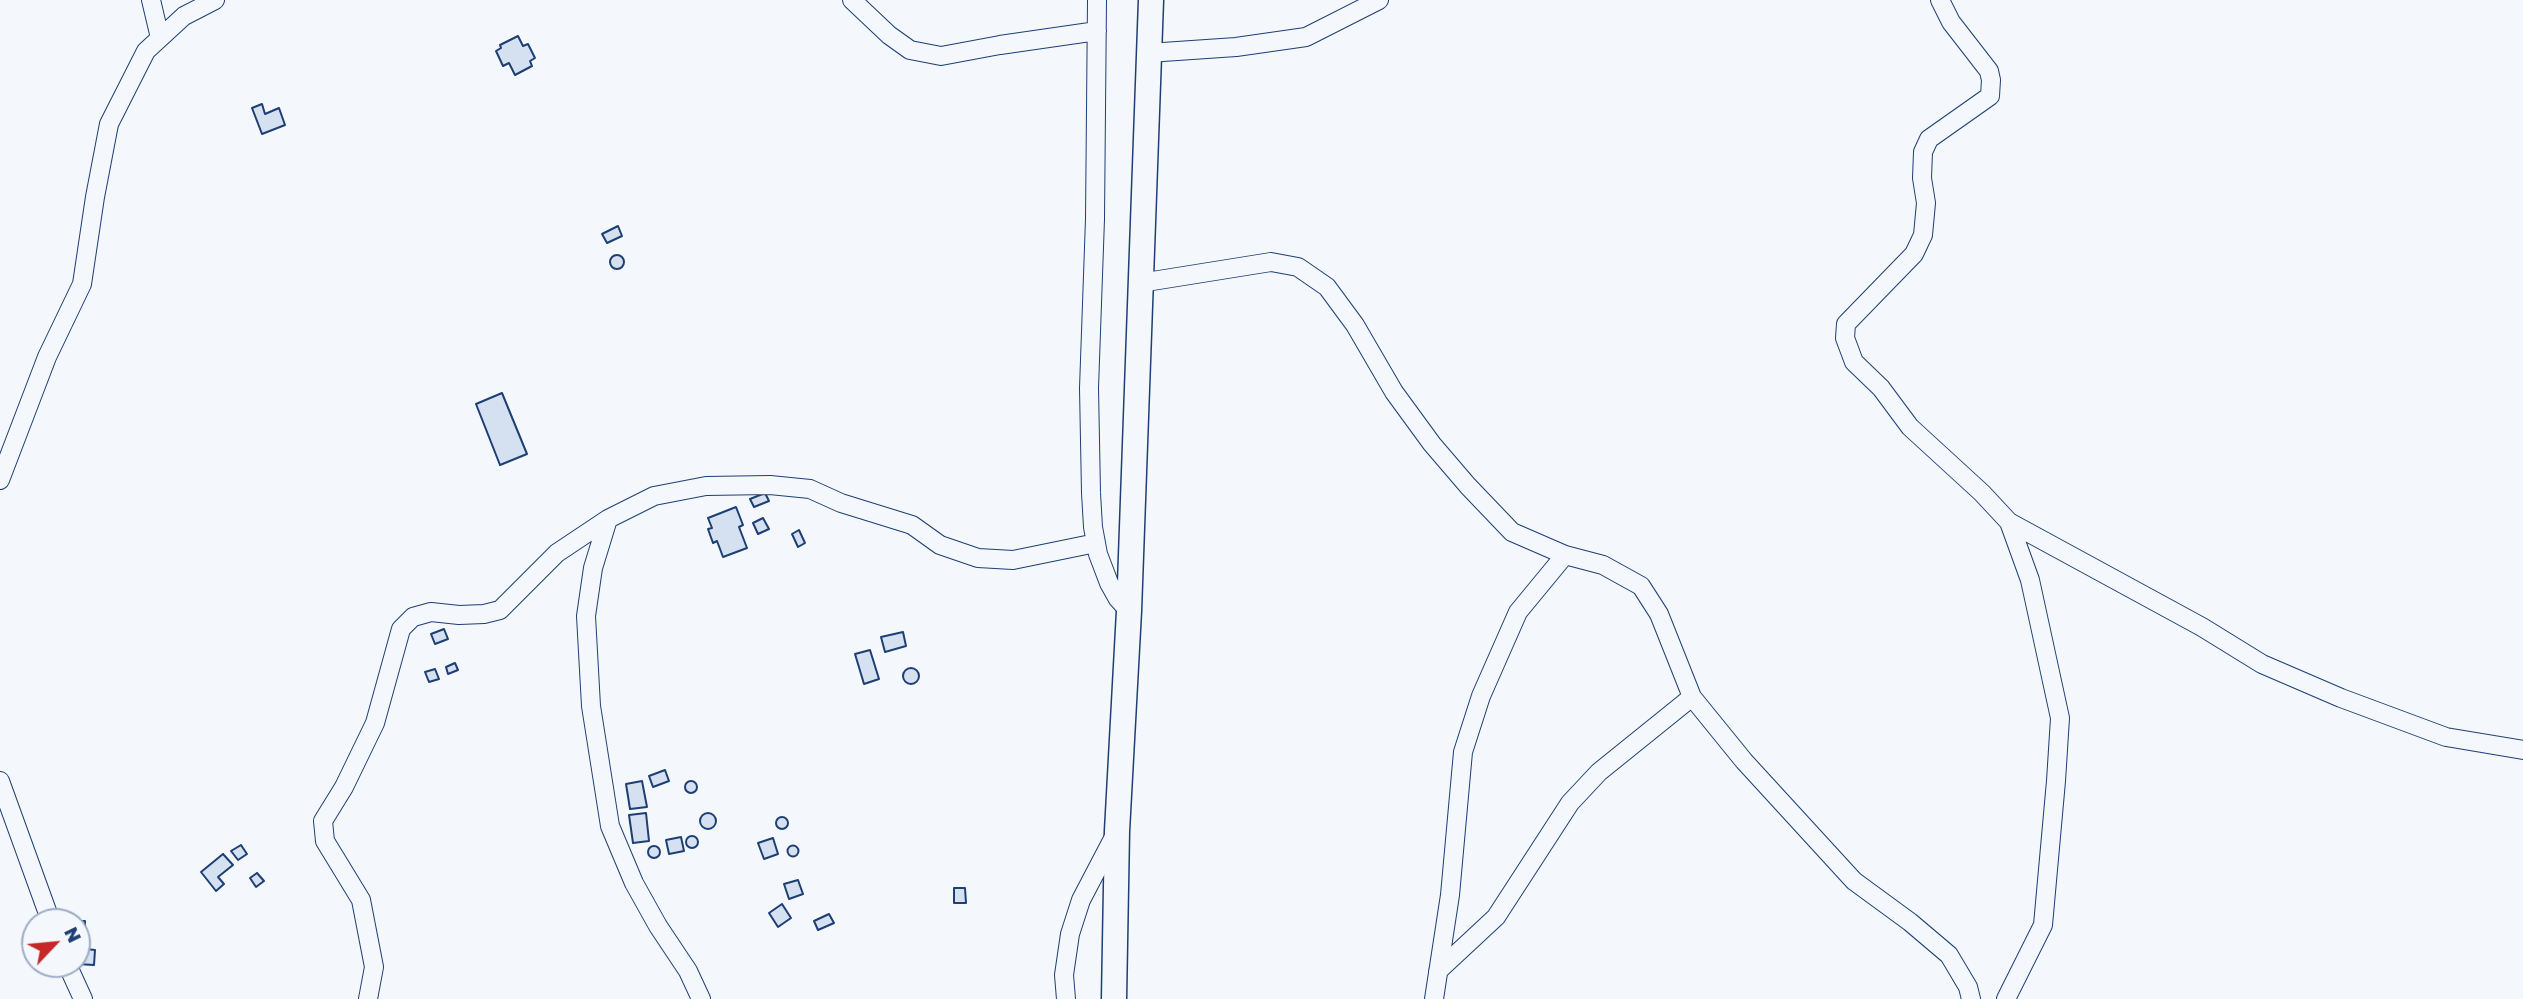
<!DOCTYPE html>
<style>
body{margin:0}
#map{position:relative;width:2523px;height:999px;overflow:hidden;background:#f4f7fb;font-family:"Golos Text",sans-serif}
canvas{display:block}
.north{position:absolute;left:21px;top:908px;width:70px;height:70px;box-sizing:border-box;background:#f4f7fb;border:2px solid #9eadc5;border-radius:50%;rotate:64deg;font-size:19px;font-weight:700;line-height:28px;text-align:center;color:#1d3f73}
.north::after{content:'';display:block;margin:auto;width:24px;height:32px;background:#c62828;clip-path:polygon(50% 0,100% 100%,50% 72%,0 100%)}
</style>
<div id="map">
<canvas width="2523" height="999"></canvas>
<div class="north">N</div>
</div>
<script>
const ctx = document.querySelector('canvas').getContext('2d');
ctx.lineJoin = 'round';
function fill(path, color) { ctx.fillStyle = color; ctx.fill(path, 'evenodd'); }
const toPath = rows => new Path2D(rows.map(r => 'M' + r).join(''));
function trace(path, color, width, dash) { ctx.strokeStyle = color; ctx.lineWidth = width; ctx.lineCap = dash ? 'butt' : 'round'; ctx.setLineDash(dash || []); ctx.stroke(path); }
const building = toPath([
 [518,36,523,46,528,44,535,58,530,61,532,66,515,75,509,63,503,66,496,51,501,48,500,45,518,36],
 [262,104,265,114,279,108,285,125,262,134,252,108,262,104],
 [618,226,622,236,607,243,602,234,618,226],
 '610 262a7 7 0 1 1 14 0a7 7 0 1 1-14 0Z',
 [502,393,527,454,500,465,476,404,502,393],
 [765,493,769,501,754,507,750,499,765,493],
 [736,507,743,525,739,527,747,548,723,557,717,541,713,543,708,529,712,528,708,518,736,507],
 [763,518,769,529,758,534,753,523,763,518],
 [799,530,805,543,798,547,792,534,799,530],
 [444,629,448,639,435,644,431,634,444,629],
 [903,632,906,646,885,652,881,637,903,632],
 [870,650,879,679,864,684,855,654,870,650],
 [455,663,458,670,448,674,446,667,455,663],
 '903 676a8 8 0 1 1 16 0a8 8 0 1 1-16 0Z',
 [435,669,439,679,429,682,425,672,435,669],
 [665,770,669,781,653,787,649,776,665,770],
 '685 787a6 6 0 1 1 12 0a6 6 0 1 1-12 0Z',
 [642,781,647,807,630,809,626,784,642,781],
 [646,813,649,841,633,843,629,815,646,813],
 '700 821a8 8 0 1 1 16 0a8 8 0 1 1-16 0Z',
 '776 823a6 6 0 1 1 12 0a6 6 0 1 1-12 0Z',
 '686 842a6 6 0 1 1 12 0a6 6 0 1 1-12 0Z',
 [681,837,684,851,669,854,666,840,681,837],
 [773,838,778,854,764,859,758,843,773,838],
 [241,845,247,854,238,860,231,851,241,845],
 '787.5 851a5.5 5.5 0 1 1 11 0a5.5 5.5 0 1 1-11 0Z',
 '648 852a6 6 0 1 1 12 0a6 6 0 1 1-12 0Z',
 [223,854,233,865,218,877,224,884,216,891,201,872,223,854],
 [257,873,264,881,256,887,250,878,257,873],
 [798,880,803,894,789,899,784,884,798,880],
 [954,888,965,888,966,903,954,903,954,888],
 [782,904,791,918,778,927,769,913,782,904],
 [829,914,834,923,818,930,814,921,829,914],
 [72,921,85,921,85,936,77,936,77,922,72,921],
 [77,948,95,950,94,965,77,964,77,948]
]);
const minor = toPath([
 [151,0,160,38],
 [852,0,889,35,910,50,941,56,1000,45,1097,31],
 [1097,0,1095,219,1089,388,1091,493,1093,527,1098,554,1109,583,1118,599,1129,611],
 [1940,0,1951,22,1989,71,1991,80,1990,96,1929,139,1923,152,1922,178,1926,203,1923,235,1914,254,1846,324,1845,338,1854,362,1881,388,1910,427,1982,493,2009,522,2030,580,2060,718,2056,781,2043,925,2006,999],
 [1148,53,1236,47,1306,37,1379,0],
 [1140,283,1271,262,1298,267,1327,287,1355,325,1394,392,1432,444,1468,486,1512,532,1565,555,1603,565,1641,586,1659,614,1692,697,1744,761,1854,881,1910,922,1949,955,1968,987,1971,999],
 [0,480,47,357,82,284,95,197,109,124,146,51,184,16,215,0],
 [608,519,593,568,586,616,591,706,610,826,634,883,658,926,688,971,701,999],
 [2009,522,2202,627,2262,664,2341,698,2446,737,2523,750],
 [0,781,51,922],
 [67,964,83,999],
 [1438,971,1496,917,1570,803,1599,772,1692,697],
 [368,999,374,967,361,900,325,841,323,821,344,787,375,723,401,629,413,617,431,612,459,615,484,614,500,610,557,553,608,519,654,496,706,486,770,485,810,489,841,503,912,525,940,545,978,558,1013,560,1096,543],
 [1066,999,1064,975,1070,934,1081,900,1115,835],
 [1434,999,1450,895,1463,752,1481,696,1518,612,1565,555]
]);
const secondary = toPath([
 [1114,999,1117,831,1129,611,1151,0]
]);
fill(building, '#d5e0f0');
trace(building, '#1d3f73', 2);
trace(minor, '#1d3f73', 20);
trace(secondary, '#1d3f73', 27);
trace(minor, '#f4f7fb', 18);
trace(secondary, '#f4f7fb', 24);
</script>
